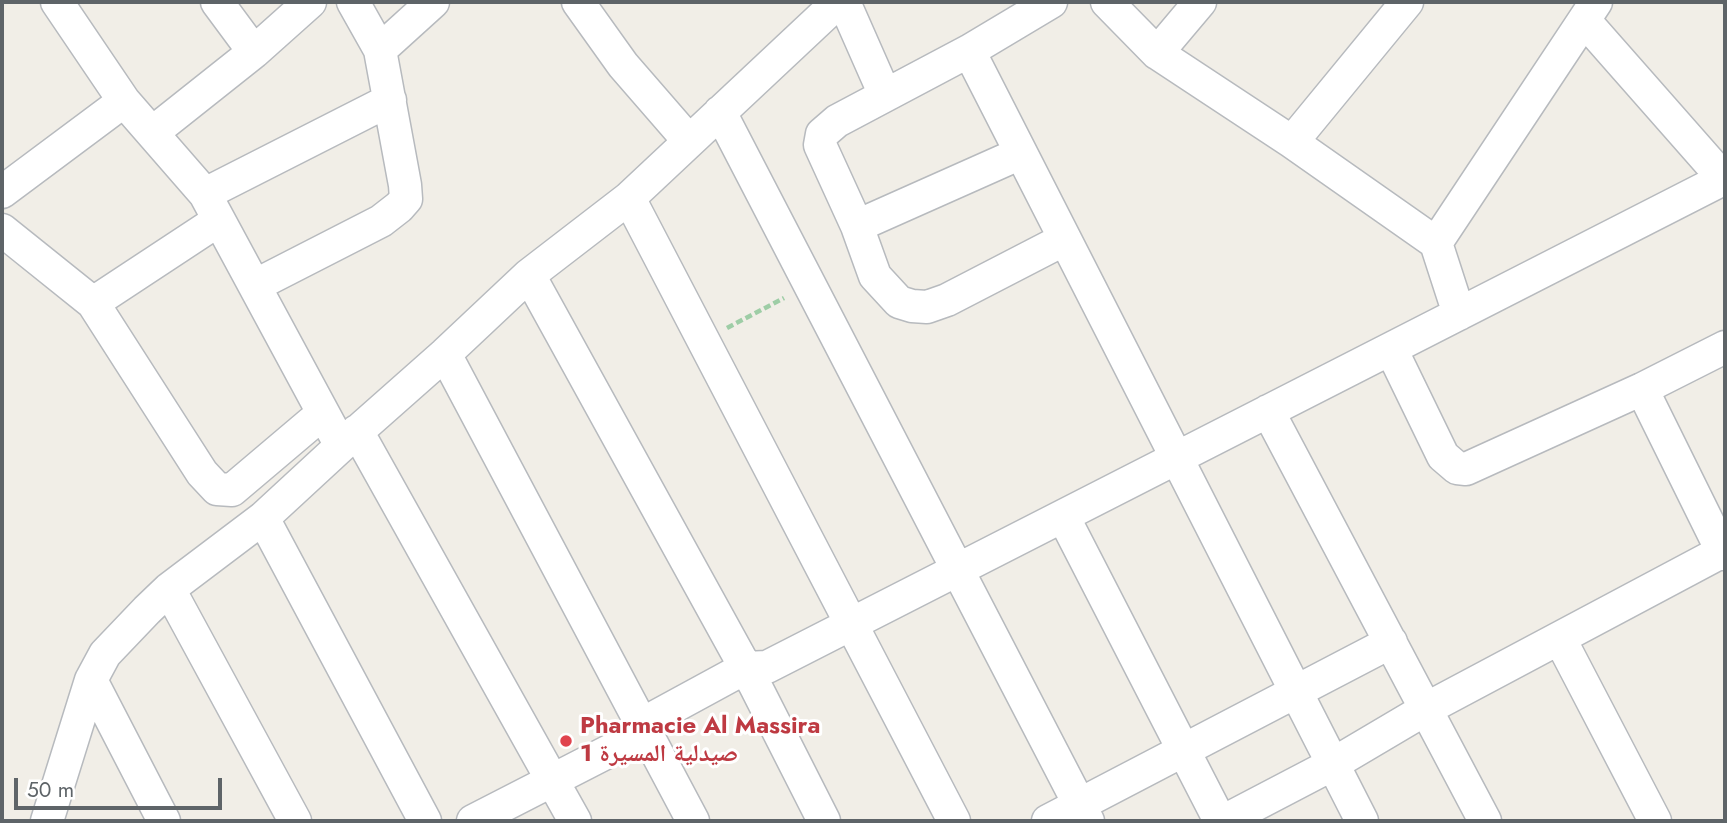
<!DOCTYPE html>
<meta charset="utf-8">
<style>
body{margin:0}
#map{position:relative;width:1727px;height:823px;overflow:hidden;background:#f1eee7;font-family:Jost,sans-serif}
canvas{display:block}
.frame{position:absolute;inset:0;border:4px solid #5e6468;pointer-events:none}
.scale{position:absolute;left:14px;top:778px;width:208px;height:32px;box-sizing:border-box;border:4px solid #5e6468;border-top:0;padding-left:9px;font-size:21px;line-height:24px;white-space:nowrap;color:#5e6468;-webkit-text-stroke:5px #fff;paint-order:stroke}
</style>
<div id="map">
<canvas width="1727" height="823"></canvas>
<div class="frame"></div>
<div class="scale">50 m</div>
</div>
<script>
const ctx = document.querySelector('canvas').getContext('2d');
ctx.lineJoin = 'round';
const toPath = rows => new Path2D(rows.map(r => 'M' + r).join(''));
function trace(path, color, width, dash) { ctx.strokeStyle = color; ctx.lineWidth = width; ctx.lineCap = dash ? 'butt' : 'round'; ctx.setLineDash(dash || []); ctx.stroke(path); }
function drawText(font, color, halo, rows, align = 'center') {
  ctx.font = font + ' Jost,"Noto Naskh Arabic",sans-serif'; ctx.lineWidth = 6; ctx.setLineDash([]); ctx.textBaseline = 'middle'; ctx.strokeStyle = halo; ctx.fillStyle = color; for (const [text, x, y, turn = 0] of rows) {
    ctx.save(); ctx.translate(x, y); ctx.rotate((+turn || 0) * Math.PI / 180); ctx.textAlign = isNaN(turn) ? turn : align; if (halo) ctx.strokeText(text, 0, 0); ctx.fillText(text, 0, 0); ctx.restore();
  }
}
const path = toPath([
 [1723,2,1725,3],
 [727,328,784,298]
]);
const street = toPath([
 [57,2,124,101,205,194,341,446],
 [217,2,254,52],
 [578,2,623,65,689,141],
 [844,2,885,95],
 [1051,2,969,51,837,121,822,134,820,145,857,226,875,276,899,302,912,306,927,307,947,300,1065,239],
 [1107,2,1157,53,1292,142,1436,243,1459,314],
 [1584,20,1724,179],
 [380,50,433,2],
 [969,51,1362,821],
 [1157,53,1200,2],
 [720,112,1088,821],
 [152,133,254,52,310,2],
 [1292,142,1407,2],
 [2,192,124,101],
 [205,194,390,100],
 [629,198,954,821],
 [857,226,1021,153],
 [2,230,93,303,202,473,217,489,232,490,323,413],
 [1436,243,1596,2],
 [529,275,755,685,824,821],
 [256,285,381,221,399,207,406,199,405,185,380,50,353,2],
 [93,303,219,220],
 [1391,349,1443,456,1457,468,1466,469,1642,389,1725,347],
 [445,354,693,821],
 [1642,389,1722,551,1725,554],
 [1268,411,1485,821],
 [357,431,575,821],
 [1063,516,1220,821],
 [263,518,425,821],
 [169,589,295,821],
 [1560,639,1655,821],
 [91,680,164,821],
 [627,742,642,724,745,668,767,667,1725,178],
 [47,821,91,680,105,654,147,610,169,589,263,518,341,446,445,354,529,275,629,198,838,2],
 [473,821,627,742,646,741],
 [1048,821,1391,642],
 [1224,821,1333,764,1426,709,1725,550]
]);
const markers = [
 [566,741,7,"#e0444e"]
];
const healthNames = [
 ["Pharmacie Al Massira",580,727],
 ["1 صيدلية المسيرة",580,755]
];
trace(street, '#b7babe', 35);
trace(path, '#9ecda6', 4.5, [7, 3.5]);
trace(street, '#fff', 32);
for (const [x, y, r, color] of markers) { const dot = new Path2D(); dot.arc(x, y, r, 0, 2 * Math.PI); ctx.fillStyle = color; ctx.fill(dot); trace(dot, '#fff', 2.5); }
drawText('bold 24px', '#be3a42', '#fff', healthNames, 'left');
</script>
